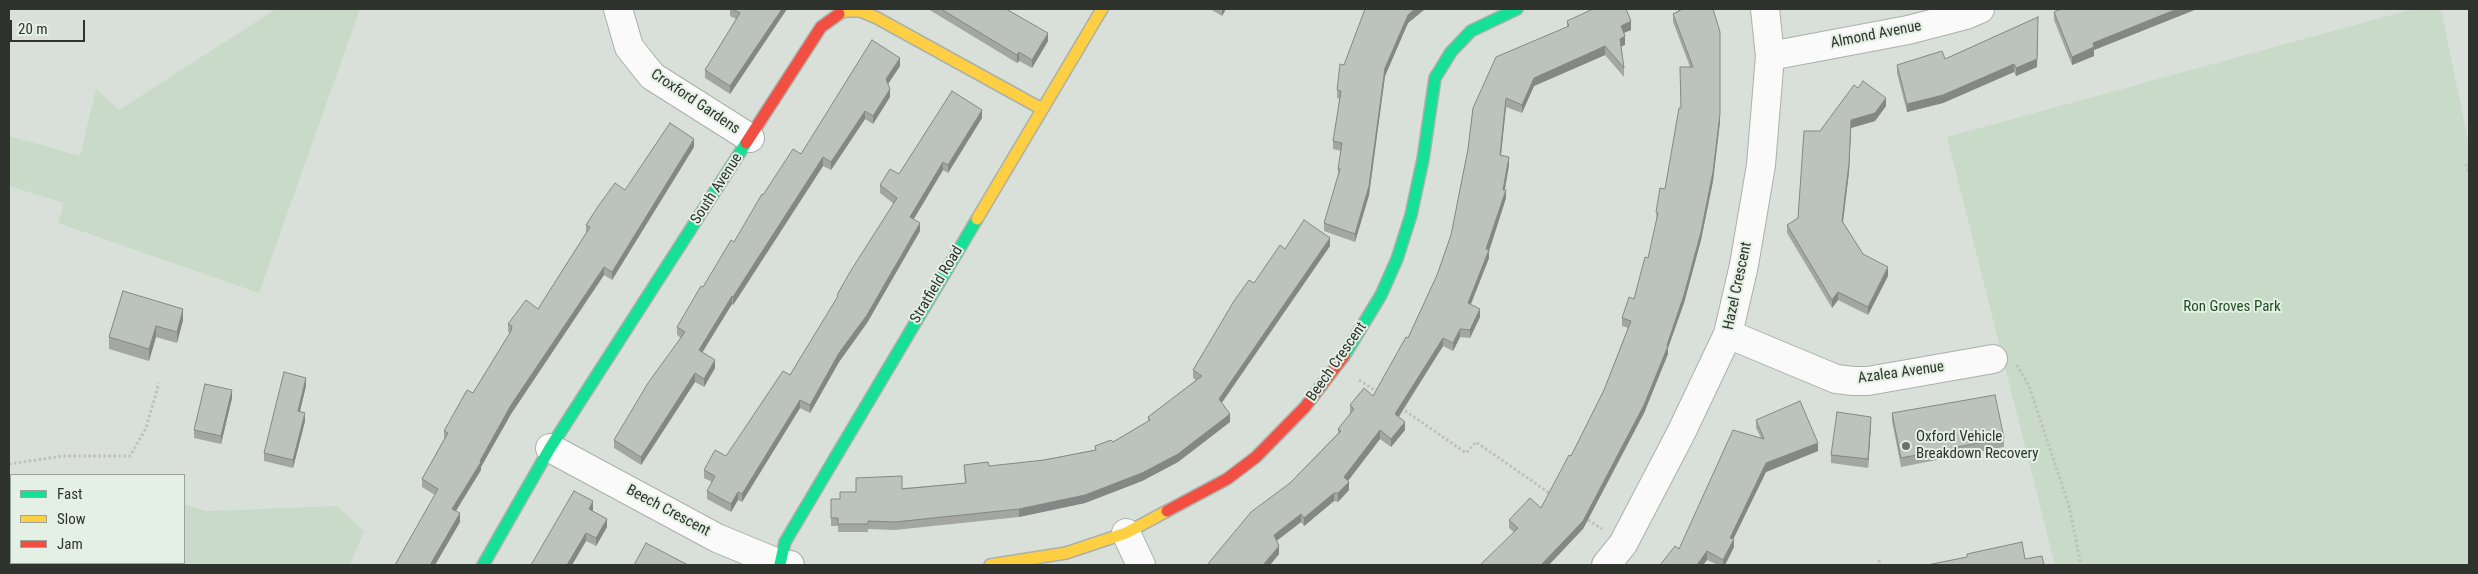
<!DOCTYPE html>
<style>
body{margin:0}
#map{position:relative;width:2478px;height:574px;overflow:hidden;background:#d9e0d9;font-family:"Roboto Condensed",sans-serif}
canvas{display:block}
.frame{position:absolute;inset:0;border:10px solid #2e332e;pointer-events:none}
.legend{position:absolute;left:10px;top:474px;width:175px;height:90px;box-sizing:border-box;background:#e3f0e3;border:1px solid #9ba49b;margin:0;padding:6px 9px;list-style:none;font-size:15px;color:#2e332e}
.legend li{display:flex;align-items:center;gap:10px;height:25px}
.legend b{width:25px;border:1px solid #9ba49b}
.scale{position:absolute;left:10px;top:20px;width:75px;height:22px;box-sizing:border-box;border:2px solid #2e332e;border-top:0;padding-left:6px;font-size:15px;line-height:18px;white-space:nowrap;color:#2e332e;-webkit-text-stroke:4px #e3f0e3;paint-order:stroke}
</style>
<div id="map">
<canvas width="2478" height="574"></canvas>
<div class="frame"></div>
<ul class="legend">
<li><b style="height:6px;background:#16e098"></b>Fast</li>
<li><b style="height:6px;background:#ffcf43"></b>Slow</li>
<li><b style="height:6px;background:#f24e42"></b>Jam</li>
</ul>
<div class="scale">20 m</div>
</div>
<script>
const ctx = document.querySelector('canvas').getContext('2d');
ctx.lineJoin = 'round';
function fill(path, color) { ctx.fillStyle = color; ctx.fill(path, 'evenodd'); }
const toPath = rows => new Path2D(rows.map(r => 'M' + r).join(''));
function trace(path, color, width, dash) { ctx.strokeStyle = color; ctx.lineWidth = width; ctx.lineCap = dash ? 'butt' : 'round'; ctx.setLineDash(dash || []); ctx.stroke(path); }
function drawText(font, color, halo, rows, align = 'center') {
  ctx.font = font + ' "Roboto Condensed",sans-serif'; ctx.lineWidth = 4; ctx.setLineDash([]); ctx.textBaseline = 'middle'; ctx.strokeStyle = halo; ctx.fillStyle = color; for (const [text, x, y, turn = 0] of rows) {
    ctx.save(); ctx.translate(x, y); ctx.rotate((+turn || 0) * Math.PI / 180); ctx.textAlign = isNaN(turn) ? turn : align; if (halo) ctx.strokeText(text, 0, 0); ctx.fillText(text, 0, 0); ctx.restore();
  }
}
const green = toPath([
 [276,9,360,9,259,293,58,223,64,203,9,186,9,136,80,156,96,89,119,110],
 [2413,9,2441,9,2469,145,2469,565,2055,565,1947,137],
 [184,504,207,511,337,506,364,531,350,565,144,565,141,563,184,563]
]);
const path = toPath([
 [2466,164,2469,174],
 [2017,365,2029,386,2069,506,2081,565],
 [1359,380,1379,393],
 [1401,408,1466,453,1476,442,1552,495],
 [9,464,62,456,130,456,146,428,159,383],
 [1584,517,1602,529],
 [1879,560,1880,565]
]);
const street = toPath([
 [618,9,629,47,652,76,750,138],
 [1770,56,1908,30,1966,15,1980,9],
 [1728,334,1836,379,1853,381,1868,381,1993,359],
 [550,448,717,538,780,564,790,565],
 [1126,533,1141,565],
 [1606,565,1623,544,1681,433,1728,334,1744,265,1761,165,1770,56,1765,9]
]);
const fast = toPath([
 [1344,356,1381,295,1397,259,1411,215,1423,159,1435,78,1451,52,1471,31,1517,9],
 [780,564,785,542,977,219],
 [483,565,550,448,746,143]
]);
const slow = toPath([
 [839,14,845,11,860,11,877,18,1042,109],
 [977,219,1102,9],
 [990,565,1066,553,1126,533,1167,511]
]);
const jam = toPath([
 [746,143,821,27,839,14],
 [1167,511,1227,479,1256,457,1305,407,1344,356]
]);
const wall = toPath([
 [730,9,787,9,730,94,705,78,705,70,736,19,730,16],
 [928,9,1006,9,1048,41,1032,68,1019,61,1017,63],
 [1210,9,1226,9,1222,16],
 [1365,9,1425,9,1408,23,1385,76,1369,195,1355,242,1324,231,1324,223,1338,177,1338,169,1341,151,1333,149,1333,141,1340,99,1337,98,1337,90,1344,65],
 [1678,9,1713,9,1720,32,1720,122,1713,181,1701,240,1684,303,1668,348,1668,354,1644,413,1583,529,1514,532,1509,528,1509,520,1541,508,1571,456,1604,390,1628,328,1622,326,1622,318,1634,299,1648,258,1657,221,1656,212,1665,189,1681,108,1690,67,1673,22,1673,14,1678,11],
 [2061,9,2197,9,2094,50,2094,56,2072,65,2054,20,2054,12],
 [2038,17,2037,67,2016,76,2014,72,1943,103,1907,112,1897,73,1897,65,1945,59],
 [1567,21,1631,30,1624,33,1625,45,1621,46,1624,68,1624,77,1605,55,1534,86,1522,113,1506,107,1501,155,1509,165,1505,190,1506,198,1489,251,1489,258,1471,304,1480,317,1470,338,1460,337,1453,351,1443,346,1399,417,1405,430,1391,447,1380,439,1348,481,1349,490,1338,502,1334,501,1304,526,1301,522,1276,541,1279,554,1270,565,1290,483,1338,433,1338,429,1350,414,1350,405,1373,396,1408,338,1437,275,1451,235,1468,149,1473,108,1567,27],
 [900,66,888,84,890,97,873,124,865,119,831,170,823,166,745,287,733,305,732,304,702,352,715,368,704,387,695,382,641,465,614,448,614,440,681,338,677,335,677,327,734,242,763,195,801,154],
 [1886,106,1875,121,1851,128,1849,172,1843,222,1863,254,1888,276,1868,315,1838,300,1832,308,1787,233,1787,225,1798,218,1820,131],
 [982,118,948,173,943,170,914,219,920,231,867,323,839,362,810,413,800,408,742,502,738,500,731,512,707,499,707,491,712,482,704,478,704,470,726,456,790,375,837,298,837,295,894,204,880,193,880,185,899,174],
 [694,147,612,280,604,275,511,414,481,467,481,470,456,511,460,522,435,565,395,565,435,495,422,487,422,479,444,439,444,431,473,393,510,333,508,332,508,324,538,309,586,233,586,225],
 [1330,246,1221,403,1230,422,1178,462,1142,481,1085,503,1019,517,895,530,868,529,868,532,838,532,838,526,831,526,831,499,840,499,856,492,965,483,964,465,989,466,1044,460,1095,450,1095,446,1113,442,1148,421,1148,417,1196,380,1193,378,1193,370,1254,283,1285,249],
 [123,291,183,320,177,343,156,337,149,361,109,349,109,337],
 [306,386,300,411,305,421,293,468,264,461,264,453],
 [232,398,221,444,194,438,194,430],
 [1892,413,2004,438,2004,447,1901,467,1892,421],
 [1756,420,1818,451,1766,472,1733,539,1734,547,1725,565,1718,565,1707,560,1703,565,1660,565,1679,549,1761,438,1756,428],
 [1871,425,1868,468,1831,463,1831,455],
 [592,510,607,527,596,546,586,541,572,565,531,565,593,510]
]);
const shadedWall = toPath([
 [782,9,787,9,730,94,730,86],
 [1222,9,1226,9,1222,16],
 [1415,9,1425,9,1408,23,1385,76,1369,195,1355,242,1355,234,1385,68,1408,15],
 [2177,9,2197,9,2094,50,2094,56,2072,65,2072,57,2093,43],
 [2038,17,2037,67,2016,76,2016,68],
 [1631,21,1631,30,1621,34,1621,26],
 [1048,33,1048,41,1032,68,1032,60],
 [1625,36,1625,45,1620,47,1620,39],
 [1605,46,1605,55,1534,86,1522,113,1522,105,1534,78],
 [1019,52,1019,61,1017,63,1017,55],
 [900,58,900,66,886,87,886,79],
 [2014,64,2014,72,1943,103,1907,112,1907,104],
 [890,89,890,97,873,124,873,116],
 [1506,98,1506,107,1500,163,1500,155],
 [1886,98,1886,106,1875,121,1851,128,1849,172,1842,229,1842,221,1851,120],
 [982,110,982,118,948,173,948,165],
 [865,111,865,119,831,170,831,162],
 [1720,114,1720,122,1713,181,1701,240,1684,303,1668,348,1668,354,1644,413,1583,529,1549,565,1541,565,1667,345],
 [694,139,694,147,612,280,612,272],
 [823,157,823,166,733,305,733,297],
 [1509,157,1509,165,1503,198,1503,190],
 [943,162,943,170,910,225,910,217],
 [1506,190,1506,198,1489,251,1489,258,1468,311,1468,303],
 [920,223,920,231,867,323,839,362,810,413,810,405,839,353],
 [1330,238,1330,246,1219,407,1219,399],
 [604,267,604,275,511,414,481,467,481,470,452,517,452,509,511,405],
 [1888,267,1888,276,1868,315,1868,307],
 [1838,292,1838,300,1832,308,1832,300],
 [732,296,732,304,699,358,699,350],
 [183,309,183,320,177,343,177,332],
 [1480,309,1480,317,1470,338,1470,330],
 [156,326,156,337,149,361,149,349],
 [1460,329,1460,337,1453,351,1453,343],
 [1443,338,1443,346,1395,422,1395,414],
 [715,360,715,368,704,387,704,379],
 [695,373,695,382,641,465,641,457],
 [306,378,306,386,298,419,298,411],
 [232,390,232,398,221,444,221,436],
 [800,400,800,408,742,502,742,494],
 [305,413,305,421,293,468,293,460],
 [1230,414,1230,422,1178,462,1142,481,1085,503,1019,517,1019,509],
 [1871,417,1871,425,1868,468,1868,459],
 [1405,422,1405,430,1391,447,1391,439],
 [1380,430,1380,439,1344,486,1344,477],
 [1818,443,1818,451,1766,472,1730,546,1730,538,1766,463],
 [1349,482,1349,490,1338,502,1338,493],
 [738,492,738,500,731,512,731,504],
 [1334,493,1334,501,1304,526,1304,518],
 [593,501,593,510,589,517,589,509],
 [460,513,460,522,435,565,430,565],
 [1301,514,1301,522,1274,543,1274,535],
 [607,519,607,527,596,546,596,538],
 [586,533,586,541,572,565,567,565],
 [1734,539,1734,547,1725,565,1723,565,1723,560],
 [1279,546,1279,554,1270,565,1263,565],
 [1707,551,1707,560,1703,565,1697,565]
]);
const building = toPath([
 [732,9,782,9,730,86,705,70,740,13,732,9],
 [941,9,1006,9,1048,33,1032,60,1019,52,1017,55,941,9],
 [1365,9,1415,9,1408,15,1385,68,1369,186,1355,234,1324,223,1340,169,1338,169,1342,143,1333,141,1341,91,1337,90,1340,64,1344,65,1365,9],
 [1593,9,1626,9,1631,21,1621,26,1625,36,1620,39,1624,68,1605,46,1534,78,1522,105,1506,98,1500,155,1509,157,1503,190,1506,190,1486,249,1489,250,1468,303,1480,309,1470,330,1460,329,1453,343,1443,338,1395,414,1405,422,1391,439,1380,430,1344,477,1349,482,1338,493,1334,493,1304,518,1301,514,1274,535,1279,546,1263,565,1207,565,1251,512,1290,483,1341,431,1338,429,1354,409,1350,405,1364,388,1373,396,1406,337,1408,338,1437,275,1451,235,1468,149,1473,108,1496,57,1569,26,1567,21,1593,9],
 [1681,9,1713,9,1720,32,1720,114,1713,172,1701,232,1684,295,1667,345,1668,346,1644,405,1583,521,1541,565,1480,565,1518,528,1509,520,1530,498,1541,508,1569,455,1571,456,1604,390,1631,321,1622,318,1629,297,1634,299,1645,257,1648,258,1658,213,1656,212,1660,188,1665,189,1679,108,1681,108,1680,67,1693,67,1673,14,1681,10,1681,9],
 [2061,9,2177,9,2093,43,2094,47,2072,57,2054,12,2061,9],
 [2038,17,2037,59,2016,68,2014,64,1943,95,1907,104,1897,65,1942,51,1945,59,2038,17],
 [872,40,900,58,886,79,890,89,873,116,865,111,831,162,823,157,745,278,733,297,732,296,699,350,715,360,704,379,695,373,641,457,614,440,648,383,685,332,677,327,701,286,703,287,731,240,734,242,762,194,763,195,793,149,801,154,872,40],
 [1863,81,1886,98,1875,113,1851,120,1849,164,1842,221,1863,254,1888,267,1868,307,1838,292,1832,300,1787,225,1798,218,1804,131,1820,131,1854,85,1858,88,1863,81],
 [952,91,982,110,948,165,943,162,910,217,920,223,867,315,839,353,810,405,800,400,742,494,738,492,731,504,707,491,715,476,704,470,715,450,726,456,783,371,790,375,838,296,837,295,850,272,897,198,880,185,890,169,899,174,952,91],
 [670,123,694,139,612,272,604,267,511,405,480,461,481,462,452,509,460,513,430,565,395,565,438,489,422,479,448,433,444,431,467,390,473,393,511,331,512,326,508,324,526,300,538,309,590,227,586,225,599,205,615,183,625,190,670,123],
 [1304,220,1330,238,1219,399,1230,414,1178,454,1142,473,1085,495,1019,509,895,522,868,521,868,524,838,524,838,518,831,518,831,499,840,499,840,492,856,492,856,478,902,476,902,489,966,483,964,465,988,462,989,466,1044,460,1096,450,1095,446,1111,440,1113,442,1150,420,1148,417,1202,376,1193,370,1234,301,1249,280,1254,283,1280,245,1285,249,1304,220],
 [123,291,183,309,177,332,156,326,149,349,109,337,123,291],
 [284,372,306,378,298,411,305,413,293,460,264,453,284,372],
 [205,384,232,390,221,436,194,430,205,384],
 [1995,395,2004,438,1901,458,1892,413,1995,395],
 [1800,401,1818,443,1766,463,1730,538,1734,539,1723,560,1707,551,1697,565,1660,565,1675,546,1679,549,1733,430,1764,439,1756,420,1800,401],
 [1837,412,1871,417,1868,459,1831,455,1837,412],
 [574,491,593,501,589,509,607,519,596,538,586,533,567,565,531,565,574,491],
 [2022,542,2025,559,2042,556,2044,565,1927,565,1967,557,1967,554,2022,542],
 [646,543,688,565,634,565,646,543]
]);
const markers = [
 [1906,446,5,"#6a706a"]
];
const streetNames = [
 ["Almond Avenue",1876,35,-11],
 ["Croxford Gardens",695,102,34],
 ["South Avenue",717,189,-57],
 ["Stratfield Road",937,285,-59],
 ["Hazel Crescent",1738,286,-78],
 ["Beech Crescent",1337,362,-55],
 ["Azalea Avenue",1901,373,-8],
 ["Beech Crescent",668,511,28]
];
const parkNames = [
 ["Ron Groves Park",2232,307]
];
const poiNames = [
 ["Oxford Vehicle",1916,437],
 ["Breakdown Recovery",1916,454]
];
fill(green, '#c9dac8');
trace(street, '#aab0aa', 30);
trace(fast, '#aab0aa', 14);
trace(slow, '#aab0aa', 14);
trace(jam, '#aab0aa', 14);
trace(path, '#bec0be', 3, [2.5, 2.5]);
trace(street, '#f9faf9', 28);
trace(fast, '#16e098', 11);
trace(slow, '#ffcf43', 11);
trace(jam, '#f24e42', 11);
fill(wall, '#a2a7a2');
fill(shadedWall, '#848884');
fill(building, '#bcc2bc');
trace(building, '#848884', 1);
for (const [x, y, r, color] of markers) { const dot = new Path2D(); dot.arc(x, y, r, 0, 2 * Math.PI); ctx.fillStyle = color; ctx.fill(dot); trace(dot, '#e3f0e3', 2); }
drawText('15px', '#2e332e', '#e3f0e3', streetNames);
drawText('15px', '#234b24', '#e3f0e3', parkNames);
drawText('15px', '#2e332e', '#e3f0e3', poiNames, 'left');
</script>
